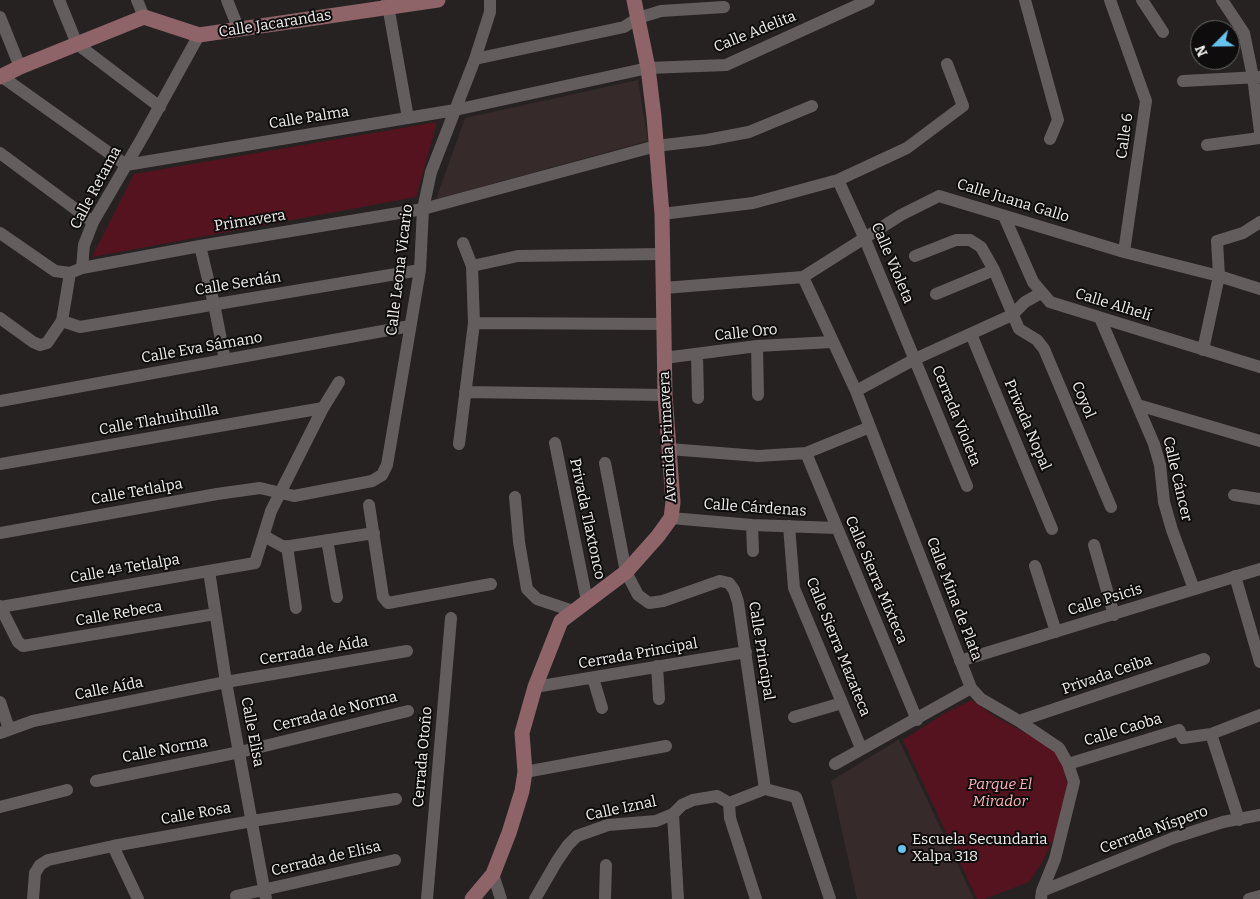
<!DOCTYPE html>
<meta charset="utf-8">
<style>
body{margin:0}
#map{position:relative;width:1260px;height:899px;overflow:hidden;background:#272222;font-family:Bitter,serif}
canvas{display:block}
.north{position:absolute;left:1190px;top:20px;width:50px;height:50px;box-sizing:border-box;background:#0e0c0c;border:1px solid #686666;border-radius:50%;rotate:247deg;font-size:14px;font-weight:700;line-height:20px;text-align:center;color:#f0eded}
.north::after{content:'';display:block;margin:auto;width:18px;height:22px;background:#65c4ef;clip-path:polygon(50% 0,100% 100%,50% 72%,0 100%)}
</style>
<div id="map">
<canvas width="1260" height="899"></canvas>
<div class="north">N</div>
</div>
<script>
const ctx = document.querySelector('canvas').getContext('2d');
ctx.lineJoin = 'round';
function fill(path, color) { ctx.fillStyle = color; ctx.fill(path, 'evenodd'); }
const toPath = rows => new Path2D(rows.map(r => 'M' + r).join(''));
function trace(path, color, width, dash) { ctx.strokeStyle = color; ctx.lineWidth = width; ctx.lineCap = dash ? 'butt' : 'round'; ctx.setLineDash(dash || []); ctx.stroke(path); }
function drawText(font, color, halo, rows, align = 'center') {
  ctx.font = font + ' Bitter,serif'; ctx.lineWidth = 4; ctx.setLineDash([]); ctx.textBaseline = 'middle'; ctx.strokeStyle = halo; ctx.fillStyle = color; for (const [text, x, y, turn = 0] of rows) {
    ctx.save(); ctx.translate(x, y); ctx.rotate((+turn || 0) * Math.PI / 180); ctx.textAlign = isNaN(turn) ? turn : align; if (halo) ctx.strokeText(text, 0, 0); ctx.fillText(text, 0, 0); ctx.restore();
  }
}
const built = toPath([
 [638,80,648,141,436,199,465,118],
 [898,740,899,740,974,899,857,899,831,781]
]);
const green = toPath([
 [437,122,416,197,92,257,134,174],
 [972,700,994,716,1055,749,1064,763,1067,785,1062,822,1041,864,1029,882,984,899,977,899,903,740,945,713]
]);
const street = toPath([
 [59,0,77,44,160,107],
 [137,0,144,17],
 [227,0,239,30],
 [387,0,408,118],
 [1025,0,1058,120,1050,139],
 [1110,0,1146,101,1124,252],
 [1142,0,1163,32],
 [1222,0,1244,33,1253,77,1260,132],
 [0,17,20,67],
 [475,59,624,27,638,18,661,11,724,7],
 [1,76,126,165,455,110,648,68,726,65,869,0],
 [1183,81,1260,77],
 [1207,145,1260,138],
 [0,153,93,222],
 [838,180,864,237,967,486],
 [662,214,753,203,838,180,907,148,963,106,947,64],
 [1004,216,1033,282,1050,302,1260,367],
 [0,233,55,271,70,273],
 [200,246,214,304,225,360],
 [915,256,956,240,970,240,981,247,994,270,1019,329,1037,340,1044,349,1111,507],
 [472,266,518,256,663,254],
 [82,268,200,246,423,209,656,146,707,140,749,132,812,106],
 [803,277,856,391,971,688,981,699,1019,721,1059,748,1068,764,1074,782,1055,859,1042,891,1041,899],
 [664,288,803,277,901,215,939,196,1124,252,1219,276,1260,289],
 [936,294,994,270],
 [0,318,33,342,40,345,47,343,62,321,70,273,82,268,84,245,93,222,142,138,199,35],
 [1100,318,1154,444,1160,465,1164,502,1172,530,1194,589],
 [62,321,80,327,420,270],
 [474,323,665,324],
 [971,334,1052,529],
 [757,346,758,395],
 [1203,350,1219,276,1217,241,1243,233,1260,222],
 [697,355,698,398],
 [664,358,757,346,832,342],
 [856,391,915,359,1012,315,1025,302,1041,293],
 [465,392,665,395],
 [0,401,410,326],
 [1138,405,1260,441],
 [555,443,587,601],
 [459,444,474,323,472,266,463,243],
 [669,449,758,456,806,453,870,427],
 [806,453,917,720],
 [605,463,626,572,638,595,649,603,663,601,720,581,729,583,734,590,738,602,765,789],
 [0,464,323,408],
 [1234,495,1260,499],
 [515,497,519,542,527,589,537,599,573,611],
 [369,505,383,597,388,603,491,584],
 [671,518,752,525,837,528],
 [752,525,753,551],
 [789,526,794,588,861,748],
 [0,533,217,494,260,488,294,496,372,481,382,475,387,465,420,270,423,209,431,172,475,59,490,12,490,0],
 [264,536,284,547,374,533],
 [327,540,337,597],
 [1094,545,1114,615],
 [287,546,296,608],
 [1035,566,1056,632],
 [209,571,226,682,266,899],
 [1235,576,1260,662],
 [0,606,18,642,23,646,215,614],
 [0,607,255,563,271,511,323,408,339,382],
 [960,661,1260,569],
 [657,666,659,699],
 [593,678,602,708],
 [535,687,746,652],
 [0,702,9,729],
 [794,717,842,703],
 [1019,721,1204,659],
 [0,733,33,721,226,682,407,651],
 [1211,734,1239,820],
 [835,764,971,688],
 [1068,764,1179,730,1183,738,1211,734,1260,715],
 [525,772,666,746],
 [96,781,240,752,408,711],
 [729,803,730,818,756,899],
 [0,807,67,790],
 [673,814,678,899],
 [113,846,138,899],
 [493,874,501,899],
 [1042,891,1173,838,1223,822,1260,815],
 [236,896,395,860],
 [33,899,35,873,40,865,48,860,113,846,252,821,396,799],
 [427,899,451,618],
 [535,899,557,861,568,845,577,836,608,825,656,821,673,814,682,805,693,800,717,796,729,803,765,789,796,797,830,899],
 [605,899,606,865],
 [1249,899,1260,896]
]);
const secondary = toPath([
 [0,77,20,67,144,17,199,35,438,0],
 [472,899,493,874,509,833,522,791,525,772,522,733,535,687,561,621,626,572,658,536,671,518,673,502,665,395,662,214,654,117,648,68,634,0]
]);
const markers = [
 [902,849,5,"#65c4ef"]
];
const streetNames = [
 ["Calle Jacarandas",275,24,-9],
 ["Calle Adelita",755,32,-22],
 ["Calle Palma",309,118,-9],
 ["Calle 6",1125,136,-82],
 ["Calle Retama",96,188,-62],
 ["Calle Juana Gallo",1013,201,17],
 ["Primavera",250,221,-9],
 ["Calle Violeta",892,263,67],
 ["Calle Leona Vicario",400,270,-83],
 ["Calle Serdán",238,284,-9],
 ["Calle Alhelí",1113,305,17],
 ["Calle Oro",746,333,-6],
 ["Calle Eva Sámano",202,348,-10],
 ["Coyol",1083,400,67],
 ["Cerrada Violeta",956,416,68],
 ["Calle Tlahuihuilla",159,420,-10],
 ["Privada Nopal",1027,425,67],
 ["Avenida Primavera",668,437,-93],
 ["Calle Cáncer",1177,479,77],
 ["Calle Tetlalpa",137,492,-10],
 ["Calle Cárdenas",755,508,4],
 ["Privada Tlaxtonco",587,519,78],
 ["Calle 4ª Tetlalpa",125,569,-10],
 ["Calle Sierra Mixteca",876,580,67],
 ["Calle Mina de Plata",954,599,69],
 ["Calle Psicis",1105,600,-17],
 ["Calle Rebeca",119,614,-10],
 ["Calle Sierra Mazateca",838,647,68],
 ["Cerrada de Aída",314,651,-10],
 ["Calle Principal",761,651,81],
 ["Cerrada Principal",638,654,-10],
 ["Privada Ceiba",1107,675,-19],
 ["Calle Aída",109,689,-11],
 ["Cerrada de Norma",335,712,-14],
 ["Calle Caoba",1123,730,-17],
 ["Calle Elisa",252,732,79],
 ["Calle Norma",165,750,-11],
 ["Cerrada Otoño",423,757,-85],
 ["Calle Iznal",621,809,-12],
 ["Calle Rosa",196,814,-10],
 ["Cerrada Níspero",1154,830,-20],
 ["Cerrada de Elisa",326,859,-13]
];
const parkNames = [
 ["Parque El",1000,785],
 ["Mirador",1000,802]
];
const poiNames = [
 ["Escuela Secundaria",912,840],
 ["Xalpa 318",912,857]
];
fill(built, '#362a2b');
fill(green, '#55131f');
trace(street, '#635d5e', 12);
trace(secondary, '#8e6469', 15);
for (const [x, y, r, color] of markers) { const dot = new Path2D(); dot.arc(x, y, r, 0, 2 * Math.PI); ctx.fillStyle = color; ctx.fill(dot); trace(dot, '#0e0c0c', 2); }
drawText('15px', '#f0eded', '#0e0c0c', streetNames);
drawText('italic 15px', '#feb1b6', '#0e0c0c', parkNames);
drawText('15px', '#f0eded', '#0e0c0c', poiNames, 'left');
</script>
